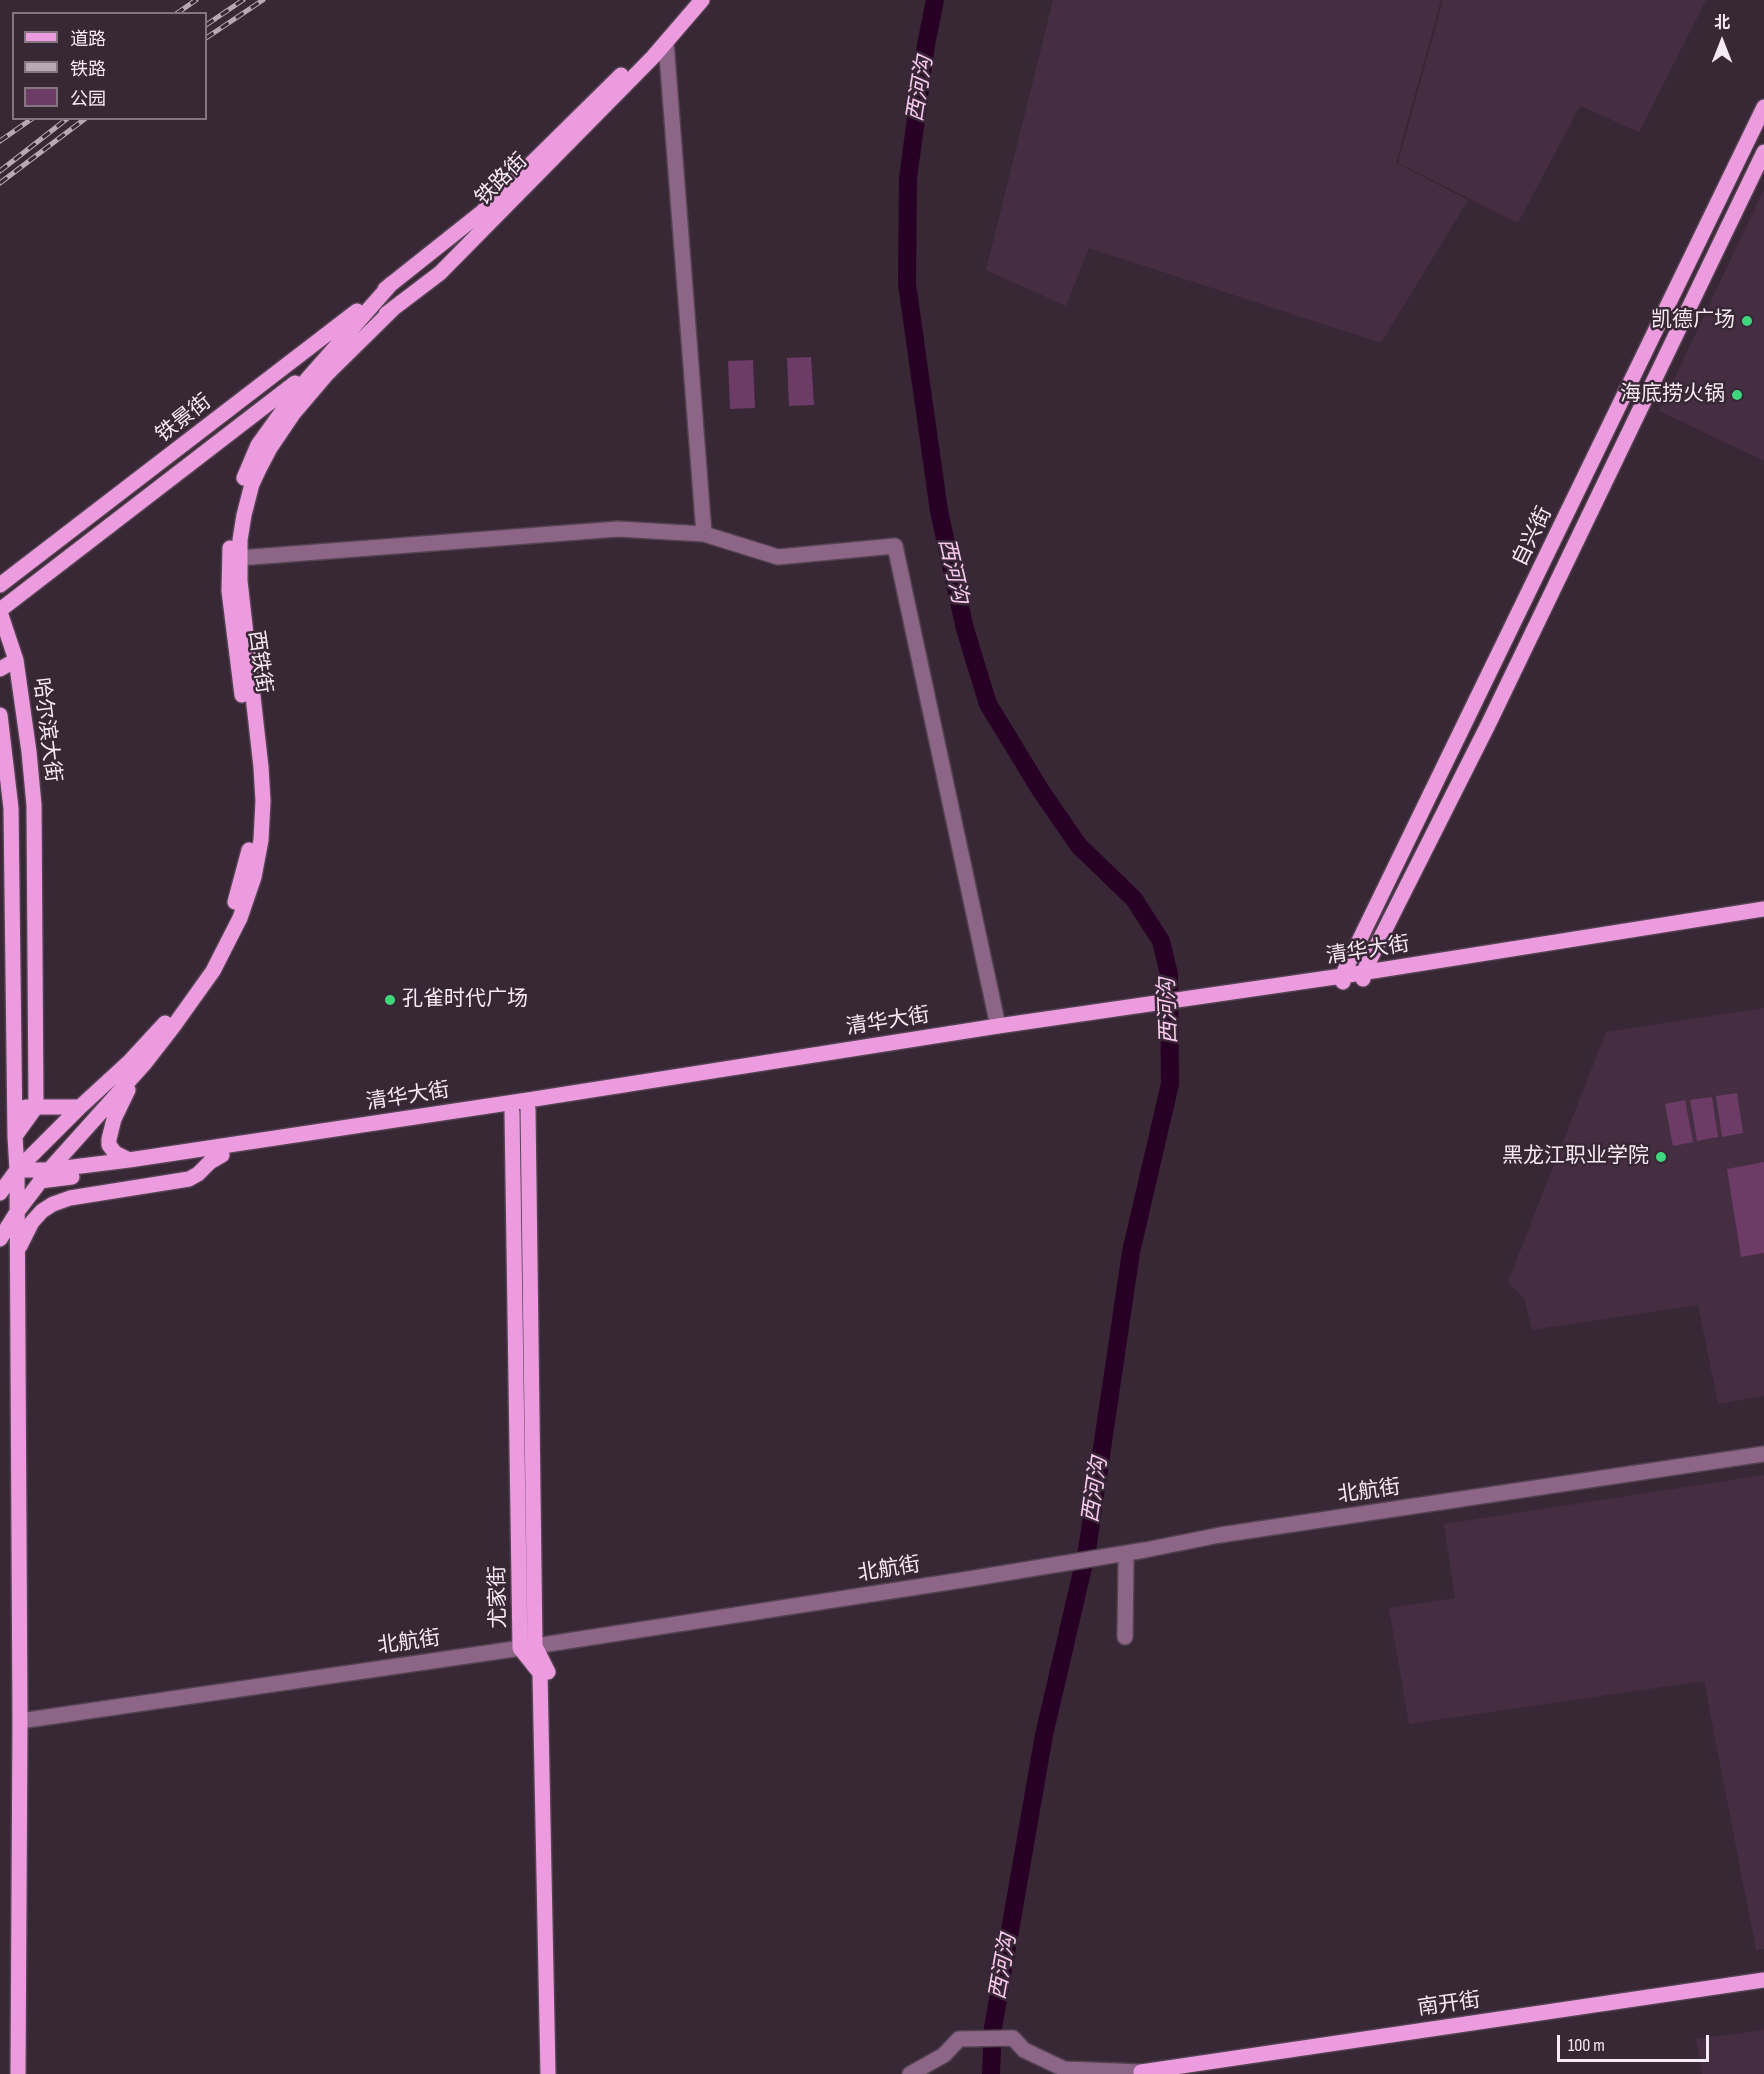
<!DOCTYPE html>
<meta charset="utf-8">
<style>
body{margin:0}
#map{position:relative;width:1764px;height:2074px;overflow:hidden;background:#382735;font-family:"Sofia Sans Condensed","Noto Sans SC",sans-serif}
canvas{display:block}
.legend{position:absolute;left:12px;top:12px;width:195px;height:108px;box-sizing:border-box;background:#382735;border:2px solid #847581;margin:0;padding:8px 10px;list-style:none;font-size:18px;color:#f6ebf4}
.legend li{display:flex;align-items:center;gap:12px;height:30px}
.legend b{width:30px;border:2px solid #847581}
.north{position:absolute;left:1692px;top:12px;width:60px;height:60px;-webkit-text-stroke:4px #382735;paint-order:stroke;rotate:0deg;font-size:16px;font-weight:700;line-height:24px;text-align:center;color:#f6ebf4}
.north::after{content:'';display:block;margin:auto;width:21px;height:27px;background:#f6ebf4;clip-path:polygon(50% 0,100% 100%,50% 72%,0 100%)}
.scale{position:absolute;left:1557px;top:2035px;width:152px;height:27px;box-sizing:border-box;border:3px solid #f6ebf4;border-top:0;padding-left:8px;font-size:18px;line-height:21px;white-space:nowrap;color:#f6ebf4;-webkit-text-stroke:4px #382735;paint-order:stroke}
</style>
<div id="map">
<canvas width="1764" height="2074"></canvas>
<ul class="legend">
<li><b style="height:8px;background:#ec9bdf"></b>道路</li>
<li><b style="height:8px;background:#b6a9b3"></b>铁路</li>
<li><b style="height:16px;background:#6d3c66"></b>公园</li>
</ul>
<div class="north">北</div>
<div class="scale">100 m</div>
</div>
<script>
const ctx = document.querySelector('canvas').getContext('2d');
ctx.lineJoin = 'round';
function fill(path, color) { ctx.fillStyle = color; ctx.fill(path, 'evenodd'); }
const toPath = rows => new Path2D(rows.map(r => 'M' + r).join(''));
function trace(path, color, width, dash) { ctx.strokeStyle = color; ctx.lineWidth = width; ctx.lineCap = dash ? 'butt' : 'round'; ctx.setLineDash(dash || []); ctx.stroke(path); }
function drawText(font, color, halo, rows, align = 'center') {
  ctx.font = font + ' "Sofia Sans Condensed","Noto Sans SC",sans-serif'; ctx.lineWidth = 5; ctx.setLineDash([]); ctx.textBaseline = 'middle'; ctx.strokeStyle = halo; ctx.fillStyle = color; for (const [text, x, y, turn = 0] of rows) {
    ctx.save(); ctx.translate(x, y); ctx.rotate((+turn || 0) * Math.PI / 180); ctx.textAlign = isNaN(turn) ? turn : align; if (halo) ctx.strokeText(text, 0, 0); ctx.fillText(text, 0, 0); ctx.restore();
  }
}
const built = toPath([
 [1053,0,1441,0,1396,163,1468,200,1381,343,1089,248,1066,306,986,270],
 [1443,0,1706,0,1639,132,1580,106,1518,223,1398,163],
 [1764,189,1764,461,1659,411],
 [1764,1008,1764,1396,1718,1404,1698,1305,1532,1330,1524,1298,1508,1282,1606,1032],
 [1764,1475,1764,1949,1756,1950,1704,1681,1409,1724,1389,1608,1455,1598,1444,1524],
 [1764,2030,1764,2074,1702,2074,1696,2039]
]);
const green = toPath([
 [811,357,814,405,789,406,787,358],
 [753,360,755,408,730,409,728,361],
 [1737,1093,1743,1133,1722,1137,1716,1096],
 [1712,1097,1718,1137,1697,1141,1690,1100],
 [1685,1100,1693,1142,1673,1146,1665,1104],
 [1764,1162,1764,1253,1741,1257,1727,1169]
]);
const river = toPath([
 [935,0,926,45,908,178,907,284,939,511,965,629,988,704,1041,791,1079,846,1134,899,1161,941,1169,974,1170,1084,1131,1252,1087,1550,1044,1735,993,2028,991,2074]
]);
const minor = toPath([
 [666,42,704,534,778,557,895,546,998,1026],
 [239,558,618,529,704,534],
 [1125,1637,1126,1562],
 [20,1721,535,1646,969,1579,1145,1550,1220,1535,1764,1454],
 [910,2074,944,2055,959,2039,1013,2038,1024,2050,1064,2069,1141,2072]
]);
const major = toPath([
 [385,289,482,212,621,75],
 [386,314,440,273,653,57,702,0],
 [244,478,258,445,296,392,391,284],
 [230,548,229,591,242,695],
 [0,585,357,311],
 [0,610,295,383],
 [0,612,16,660,29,752,34,805,36,1107,15,1136],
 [0,669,16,660],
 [0,715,11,808,15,1136,17,1170,20,1721,18,2074],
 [235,902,249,850],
 [1363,979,1363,973,1488,725,1764,152],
 [1343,982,1342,976,1764,107],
 [128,1090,114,1119,109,1139,109,1145,115,1153,129,1160],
 [26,1107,80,1107],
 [528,1109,535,1646,548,1672],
 [512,1112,520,1648,540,1673,548,2074],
 [17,1170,49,1170,129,1160,528,1100,998,1026,1342,976,1764,909],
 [40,1181,72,1177],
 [0,1193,17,1170,80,1107,129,1062,165,1023],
 [0,1239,17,1212,49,1170,145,1063,173,1027,213,971,240,918,254,877,261,840,263,801,261,767,240,581,240,540,244,515,252,484,259,469,270,448,293,414,327,374,394,308],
 [20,1246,32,1222,42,1211,53,1204,70,1198,189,1179,198,1174,210,1162,222,1155],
 [1141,2072,1764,1980]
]);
const rail = toPath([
 [176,14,196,0],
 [206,25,243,0],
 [206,38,263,0],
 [0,141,33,118],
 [0,171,68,118],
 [0,183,86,118]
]);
const markers = [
 [1747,321,6,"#3ed77d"],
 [1737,395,6,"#3ed77d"],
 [390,1000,6,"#3ed77d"],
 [1661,1157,6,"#3ed77d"]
];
const streetNames = [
 ["铁路街",502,180,-45],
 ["铁景街",184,419,-38],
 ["自兴街",1533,537,-64],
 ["西铁街",259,662,82],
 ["哈尔滨大街",46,730,83],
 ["清华大街",1368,951,-9],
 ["清华大街",888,1022,-9],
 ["清华大街",408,1097,-9],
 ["北航街",1369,1492,-8],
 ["北航街",889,1570,-9],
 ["尤家街",499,1597,-91],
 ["北航街",409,1643,-8],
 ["南开街",1449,2005,-8]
];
const poiNames = [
 ["凯德广场",1735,321],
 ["海底捞火锅",1725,395],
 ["孔雀时代广场",402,1000,"left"],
 ["黑龙江职业学院",1649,1157]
];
const waterNames = [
 ["西河沟",921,89,-81],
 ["西河沟",952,571,77],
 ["西河沟",1169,1011,-92],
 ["西河沟",1096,1490,-82],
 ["西河沟",1004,1967,-80]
];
fill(built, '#452e41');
fill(green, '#6d3c66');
trace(river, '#290025', 18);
trace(minor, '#534250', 18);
trace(major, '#534250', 18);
trace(minor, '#8d6586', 15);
trace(major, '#ec9bdf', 15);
trace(rail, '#b6a9b3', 5);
trace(rail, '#382735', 3, [9]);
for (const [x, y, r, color] of markers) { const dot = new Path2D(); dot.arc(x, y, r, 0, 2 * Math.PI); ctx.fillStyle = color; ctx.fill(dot); trace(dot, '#382735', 2); }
drawText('21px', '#f6ebf4', '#382735', streetNames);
drawText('21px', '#f6ebf4', '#382735', poiNames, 'right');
drawText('italic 22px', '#f9c9ef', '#382735', waterNames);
</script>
